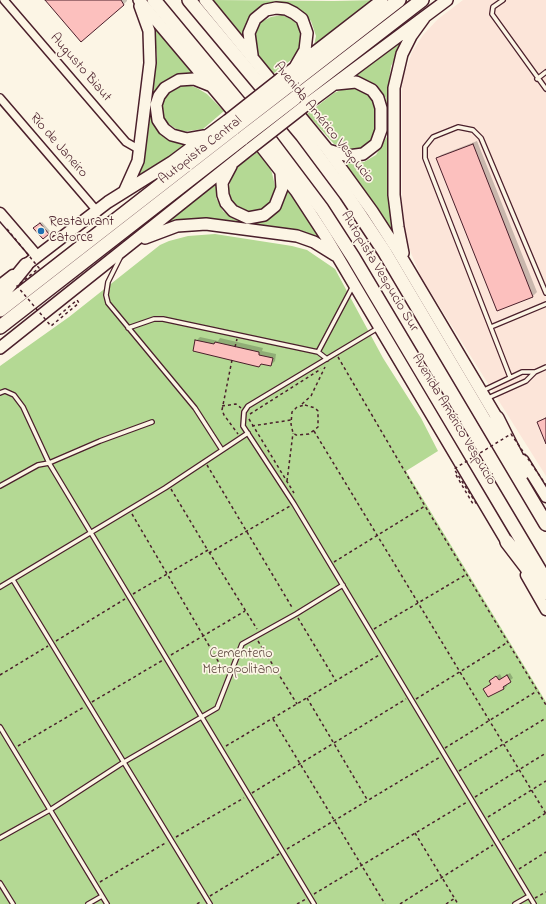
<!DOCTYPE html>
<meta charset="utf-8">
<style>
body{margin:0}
canvas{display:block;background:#fcf5e5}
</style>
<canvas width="546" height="904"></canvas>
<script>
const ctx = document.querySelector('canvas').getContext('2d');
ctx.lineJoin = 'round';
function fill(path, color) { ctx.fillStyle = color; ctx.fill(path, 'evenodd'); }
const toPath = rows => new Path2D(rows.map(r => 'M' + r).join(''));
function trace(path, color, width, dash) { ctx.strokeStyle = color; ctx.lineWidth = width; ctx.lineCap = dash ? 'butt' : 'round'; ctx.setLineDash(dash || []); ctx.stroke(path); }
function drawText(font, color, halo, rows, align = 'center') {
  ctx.font = font + ' "Indie Flower",sans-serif'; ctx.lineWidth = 3.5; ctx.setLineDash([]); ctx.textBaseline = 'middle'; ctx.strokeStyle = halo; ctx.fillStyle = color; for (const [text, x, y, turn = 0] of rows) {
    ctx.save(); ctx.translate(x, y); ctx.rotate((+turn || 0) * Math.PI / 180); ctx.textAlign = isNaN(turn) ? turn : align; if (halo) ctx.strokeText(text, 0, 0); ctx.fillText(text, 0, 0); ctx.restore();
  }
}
const built = toPath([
 [463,0,546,0,546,476,421,277,411,253,405,231,402,201,402,87,403,78,412,52,423,35,438,19]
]);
const green = toPath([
 [211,0,334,1,379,0,313,51,316,36,311,21,299,11,252,16,246,26,245,42],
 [282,15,293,20,301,29,301,46,296,56,273,74,257,54,253,42,255,32,261,22,271,17],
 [153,24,194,74,184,73,168,80,159,89,156,97,167,137,176,142,186,144,188,146,135,181,144,157,157,56],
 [404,40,391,66,388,89,390,205,393,231,344,162,353,164,364,162,376,155,388,135,386,98,377,85,364,79,349,79],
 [185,84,197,88,207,94,224,111,203,129,181,132,167,123,163,116,161,106,169,90,179,85],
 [348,87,355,88,369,95,376,105,376,126,374,135,366,146,355,150,349,150,334,144,307,114,334,93],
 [260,150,267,160,272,173,275,186,275,197,268,208,257,214,243,211,235,205,230,198,229,189,231,177,236,168],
 [221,177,216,198,223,211,234,219,246,223,261,222,269,218,277,212,285,199,285,186,322,241,284,230,192,219,163,224],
 [215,234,292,246,307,250,335,269,383,358,421,418,438,451,406,471,546,702,546,904,0,904,0,366,69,317,160,245,169,241,188,236]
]);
const shadow = toPath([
 [46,0,127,0,127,1,123,5],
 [477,141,537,292,533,296,497,310,437,159,441,155],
 [42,222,50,231,43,238,35,229],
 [200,337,218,341,220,338,263,348,262,351,276,354,275,361,271,365,196,341],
 [546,417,546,442,538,422],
 [510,673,513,678,506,684,507,686,504,689,497,692,496,690,484,689,492,683,490,681,493,678,500,674,502,678]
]);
const building = toPath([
 [45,0,121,0,124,5,81,42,45,0],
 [473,144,533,297,497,311,436,158,473,144],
 [40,223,49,234,43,239,33,228,40,223],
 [195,340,214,344,215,342,259,352,259,355,273,358,271,366,261,364,259,367,193,351,195,340],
 [546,418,546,444,537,422,546,418],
 [507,675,511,682,503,687,504,689,488,697,483,689,491,684,489,681,496,676,499,680,507,675]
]);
const path = toPath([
 [235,347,237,339],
 [338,357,425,506,546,705],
 [232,360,222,410,224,415,238,434],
 [302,404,311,396,325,367],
 [305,405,315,408,318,411,318,427,309,434,296,435,293,433,291,424,292,412,297,407,305,405],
 [222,406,236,404,241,408],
 [250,414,321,369],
 [249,419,294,493],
 [252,426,291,420],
 [314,431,546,814],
 [207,465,293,609],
 [287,481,293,433],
 [171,489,207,549],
 [132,514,225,673],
 [209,552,257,629],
 [209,553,290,506],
 [334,562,425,506],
 [133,594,208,550],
 [298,618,336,681],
 [374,629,467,574],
 [56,641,125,599],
 [258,641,297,704],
 [171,655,245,611],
 [0,675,48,646],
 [307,698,368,801],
 [416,699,508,642],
 [92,702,163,660],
 [273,719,385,904],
 [18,746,84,707],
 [226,746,379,655],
 [445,748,537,691],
 [459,771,546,718],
 [252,793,406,699],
 [475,797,546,753],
 [488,817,546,781],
 [415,833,458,904],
 [176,837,244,798],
 [502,840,546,813],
 [287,849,440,757],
 [519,869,546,852],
 [100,882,167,842],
 [314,894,467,802],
 [210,896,279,854],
 [535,898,546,892],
 [197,904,202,901],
 [297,904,306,899],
 [400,904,493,845],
 [446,904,455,898]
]);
const lane = toPath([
 [503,0,493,7,492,14,546,89],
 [537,79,546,72],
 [120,258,108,282,106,295,108,303,195,408,222,450],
 [491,327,546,304],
 [128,328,154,319,163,319,318,352,327,359],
 [378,328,248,406,244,412,243,426,294,504,534,904],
 [318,352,353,286],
 [510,377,425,158,425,147,433,137,458,127,473,130,481,138,546,293],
 [482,391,522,372,535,372],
 [0,393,5,391,14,395,23,407,49,463,314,904],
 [488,398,526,381,535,372,546,367],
 [0,486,38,465,49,463,100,441,152,422],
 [13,580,210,904],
 [0,587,165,488,248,433],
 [0,727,107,904],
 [0,838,50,810,124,762,217,708,242,644,296,614,343,585],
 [0,883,13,904],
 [88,904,102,896],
 [515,904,529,896]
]);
const street = toPath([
 [4,0,126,142,140,150],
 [0,98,97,211]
]);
const secondary = toPath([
 [0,213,37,256],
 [0,285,13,275],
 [523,460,546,497],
 [526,575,546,610]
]);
const primary = toPath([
 [139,0,241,121],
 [205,0,327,149,372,211,396,248,497,418],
 [252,55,249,33,255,19,266,10,276,8,286,9,294,13,302,19,307,33,305,50,294,69],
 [280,79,382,0],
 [306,105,447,0],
 [204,136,187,139,172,135,164,129,158,120,156,105,159,96,165,88,179,80,194,79,209,85],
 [253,136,296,191,326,237,507,542],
 [328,150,348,156,363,154,376,144,381,130,381,108,378,98,372,90,356,82,336,84],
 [231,166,222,183,223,195,226,203,233,211,248,218,264,215,275,206,282,188,281,173],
 [125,190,138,161,150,63,149,31,140,6],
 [145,238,177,226,206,224,297,236,314,242,335,255],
 [403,253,398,227,394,195,394,88,402,54,411,36,424,18],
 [26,265,108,202,172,162,228,120],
 [0,348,251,148]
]);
const highway = toPath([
 [154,0,270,140,322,209,353,257,546,581],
 [189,0,302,135,346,194,384,251,546,524],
 [287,87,399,0],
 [295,98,422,0],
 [0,297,26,265],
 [0,310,234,128],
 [0,327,243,138],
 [497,418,524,472],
 [507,542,546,593]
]);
const pathBridge = toPath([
 [7,229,39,268,17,286,51,326,79,303,77,300,57,317],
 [456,475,473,504,476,503,454,469,511,434,546,485]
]);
const primaryBridge = toPath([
 [228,120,280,79],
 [251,148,306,105]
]);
const highwayBridge = toPath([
 [234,128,287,87],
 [243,138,295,98]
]);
const markers = [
 [41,231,4,"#1f6fb2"]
];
const streetNames = [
 ["Augusto Biaut",80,68,49],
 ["Avenida Américo Vespucio",323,123,51],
 ["Río de Janeiro",58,146,49],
 ["Autopista Central",201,151,-38],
 ["Autopista Vespucio Sur",379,272,59],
 ["Avenida Américo Vespucio",453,420,59]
];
const poiNames = [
 ["Restaurant",49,223],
 ["Catorce",49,239]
];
const parkNames = [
 ["Cementerio",241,655],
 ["Metropolitano",241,671]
];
fill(built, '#fce5d9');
fill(green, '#b4d994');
fill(shadow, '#0003');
fill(building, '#fcc0be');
trace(building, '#4a1f2b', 1);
trace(lane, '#4a1f2b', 6);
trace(street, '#4a1f2b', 10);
trace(secondary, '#4a1f2b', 13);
trace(primary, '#4a1f2b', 14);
trace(highway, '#4a1f2b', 16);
trace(path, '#4a1f2b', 1.5, [3, 3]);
trace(lane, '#fcf5e5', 3.5);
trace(street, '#fcf5e5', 7);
trace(secondary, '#fcf5e5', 10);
trace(primary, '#fcf5e5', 11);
trace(highway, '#fcf5e5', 13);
trace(primaryBridge, '#4a1f2b', 14, []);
trace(highwayBridge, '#4a1f2b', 16, []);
trace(pathBridge, '#4a1f2b', 1.5, [3, 3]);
trace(primaryBridge, '#fcf5e5', 11);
trace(highwayBridge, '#fcf5e5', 13);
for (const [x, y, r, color] of markers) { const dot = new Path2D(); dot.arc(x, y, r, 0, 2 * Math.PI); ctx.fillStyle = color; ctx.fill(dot); trace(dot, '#fcf5e5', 1.5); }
drawText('14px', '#4a1f2b', '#fcf5e5', streetNames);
drawText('14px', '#4a1f2b', '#fcf5e5', poiNames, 'left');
drawText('14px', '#644e45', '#fcf5e5', parkNames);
</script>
